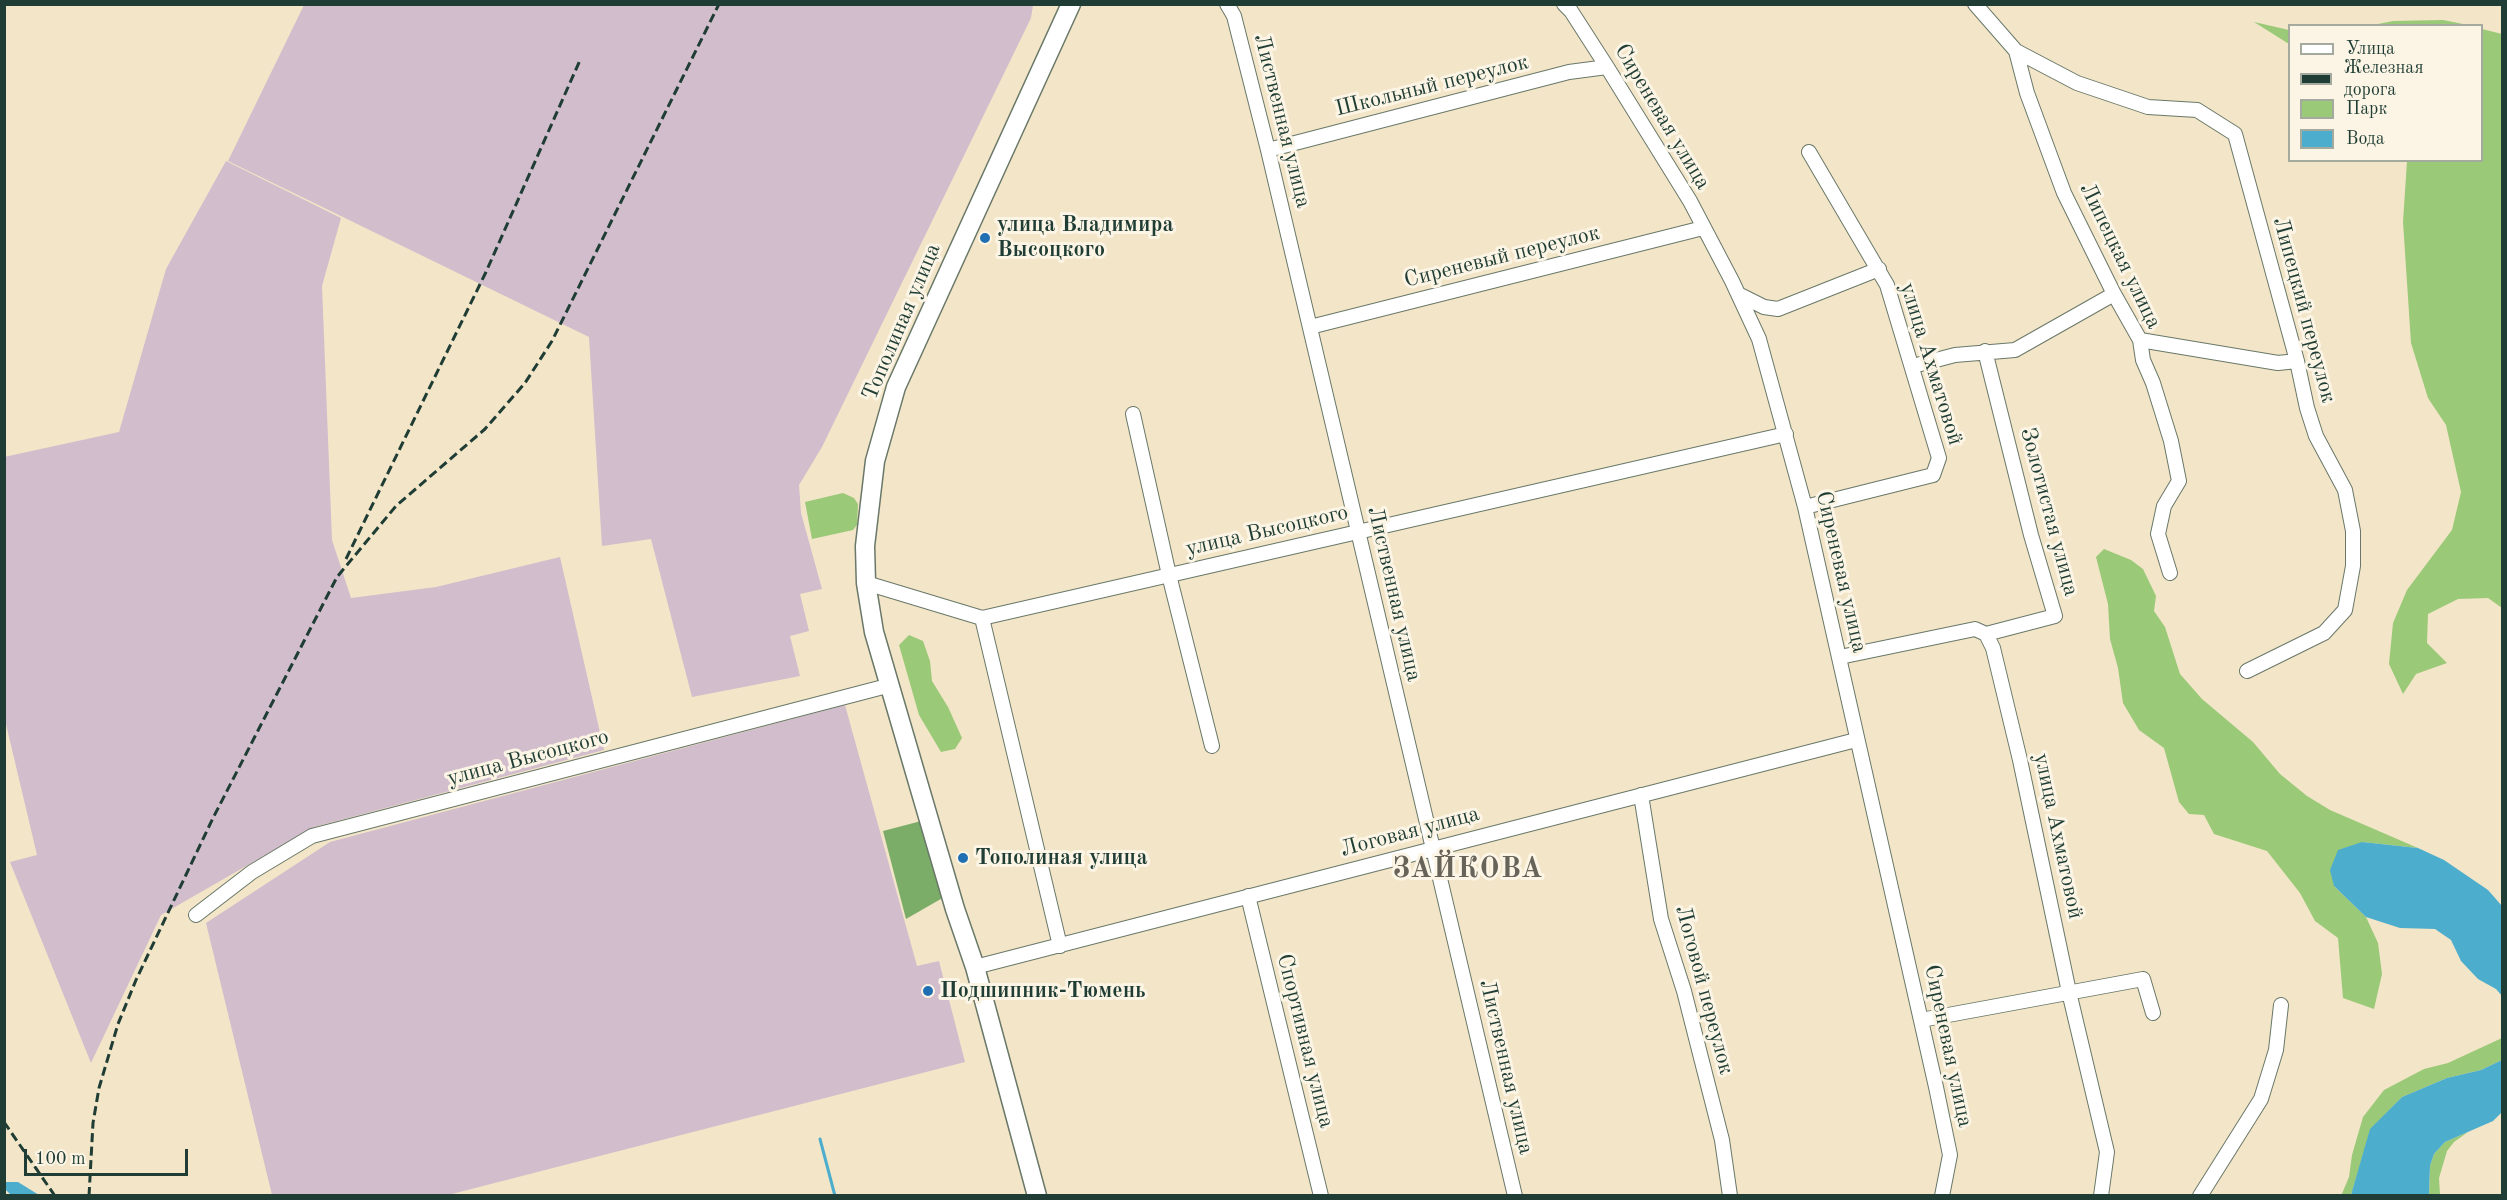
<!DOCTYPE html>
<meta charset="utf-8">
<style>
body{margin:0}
#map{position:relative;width:2507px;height:1200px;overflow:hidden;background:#f3e5c8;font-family:"Old Standard TT",serif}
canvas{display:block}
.frame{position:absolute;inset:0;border:6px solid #1f3d34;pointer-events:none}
.legend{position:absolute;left:2288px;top:24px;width:195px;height:138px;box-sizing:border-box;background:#fcf5e5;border:2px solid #a4ab9e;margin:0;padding:8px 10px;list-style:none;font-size:18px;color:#1f3d34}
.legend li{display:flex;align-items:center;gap:12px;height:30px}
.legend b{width:30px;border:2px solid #a4ab9e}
.scale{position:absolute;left:24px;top:1149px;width:164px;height:27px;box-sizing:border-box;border:3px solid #1f3d34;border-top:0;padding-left:8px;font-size:18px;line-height:21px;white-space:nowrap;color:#1f3d34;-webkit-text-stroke:4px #fcf5e5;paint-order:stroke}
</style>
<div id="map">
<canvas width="2507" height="1200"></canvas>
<div class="frame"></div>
<ul class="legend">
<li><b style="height:8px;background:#fff"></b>Улица</li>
<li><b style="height:8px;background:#1f3d34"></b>Железная дорога</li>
<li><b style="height:16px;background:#9ac978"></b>Парк</li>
<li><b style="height:16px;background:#4dadcc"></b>Вода</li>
</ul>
<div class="scale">100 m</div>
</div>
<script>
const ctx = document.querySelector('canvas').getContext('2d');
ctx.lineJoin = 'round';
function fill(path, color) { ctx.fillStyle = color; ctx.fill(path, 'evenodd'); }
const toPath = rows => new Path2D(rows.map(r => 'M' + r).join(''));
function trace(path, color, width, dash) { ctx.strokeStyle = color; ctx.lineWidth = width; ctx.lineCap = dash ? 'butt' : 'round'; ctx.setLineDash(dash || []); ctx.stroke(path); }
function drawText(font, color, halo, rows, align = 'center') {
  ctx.font = font + ' "Old Standard TT",serif'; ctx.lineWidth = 6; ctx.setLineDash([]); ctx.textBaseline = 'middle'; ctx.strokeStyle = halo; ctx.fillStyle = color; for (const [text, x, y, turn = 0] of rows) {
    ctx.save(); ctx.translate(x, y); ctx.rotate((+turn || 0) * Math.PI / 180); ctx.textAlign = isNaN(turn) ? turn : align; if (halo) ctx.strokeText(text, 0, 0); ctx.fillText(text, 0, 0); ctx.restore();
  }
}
const industrial = toPath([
 [304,5,1033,5,1031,18,822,447,799,485,801,513,822,589,800,594,809,631,790,636,800,676,692,697,651,539,602,546,589,337,228,161],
 [226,161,341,218,322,286,332,540,351,598,436,587,560,557,604,750,314,827,161,915,91,1063,10,862,37,855,5,720,4,457,119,432,166,269],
 [845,705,917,966,939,961,965,1062,448,1195,272,1195,206,923,330,842]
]);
const green = toPath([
 [2443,20,2468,25,2373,25,2393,21],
 [2254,22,2289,30,2289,44],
 [2482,29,2502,34,2502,608,2488,598,2458,599,2428,614,2427,643,2447,663,2416,674,2403,694,2389,664,2393,623,2407,590,2452,530,2461,492,2446,425,2428,398,2411,343,2403,222,2407,161,2482,160],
 [843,493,854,498,858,504,857,525,853,530,812,539,805,502],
 [2104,549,2131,560,2143,569,2156,596,2154,611,2165,627,2180,674,2202,699,2253,742,2280,774,2307,796,2330,810,2418,848,2362,842,2334,886,2366,917,2378,943,2382,974,2374,1009,2343,998,2338,938,2315,921,2300,893,2267,851,2214,834,2204,815,2189,814,2179,802,2164,748,2139,730,2123,703,2118,668,2110,639,2108,604,2096,557],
 [909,635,923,641,930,661,932,681,948,707,962,738,955,749,941,752,919,715,899,645],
 [2502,1038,2502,1060,2481,1070,2447,1078,2402,1097,2371,1129,2351,1195,2341,1196,2349,1177,2352,1155,2363,1117,2384,1090,2424,1069,2448,1063],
 [2468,1132,2454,1142,2447,1151,2439,1178,2440,1195,2429,1196,2430,1166,2434,1154,2445,1142]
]);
const forest = toPath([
 [925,820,946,896,906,919,883,831]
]);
const water = toPath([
 [2362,842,2418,848,2444,860,2488,890,2502,906,2502,996,2496,989,2478,979,2461,961,2451,940,2435,929,2400,928,2366,917,2334,886,2330,870,2338,850],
 [2502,1060,2502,1112,2493,1121,2445,1142,2434,1154,2430,1166,2429,1195,2351,1195,2370,1129,2402,1097,2447,1078,2481,1070],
 [4,1182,18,1182,39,1195,11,1195,5,1189]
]);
const stream = toPath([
 [2323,4,2324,4],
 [820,1139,835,1196]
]);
const street = toPath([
 [1227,4,1234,16,1268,150,1515,1196],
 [1564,4,1571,11,1607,67,1690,201,1732,281,1759,339,1805,507,1936,1087,1950,1155,1942,1196],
 [1975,4,2016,51,2027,93,2064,193,2114,294,2140,340,2143,360,2153,383,2171,441,2179,481,2164,506,2158,534,2170,573],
 [2016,51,2077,83,2148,107,2197,110,2235,134,2297,361,2307,408,2316,436,2345,490,2353,531,2353,566,2345,610,2324,633,2247,671],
 [1268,150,1569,72,1607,67],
 [1738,294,1764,307,1778,309,1879,269],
 [1310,327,1703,228],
 [2140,340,2278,363,2297,361],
 [1985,351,2031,535,2055,616,1986,634],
 [1913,366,1955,355,2015,350,2114,294],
 [1133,414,1169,575,1212,746],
 [1805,507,1933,475,1939,458,1887,285,1809,152],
 [866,583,982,618,1786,434],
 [982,618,1060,946],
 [1840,657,1975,629,1986,634,1993,648,2020,760,2069,992,2107,1152,2101,1196],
 [1641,795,1661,919,1684,991,1722,1140,1730,1196],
 [1248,896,1321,1196],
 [196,915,252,872,312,836,891,685],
 [975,967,1856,740],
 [1921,1020,2143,979,2153,1013],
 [2200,1196,2261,1099,2276,1050,2281,1005]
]);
const secondary = toPath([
 [1037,1196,975,967,955,909,874,632,866,583,865,546,875,461,896,387,1071,4]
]);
const rail = toPath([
 [346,559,486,272,581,58],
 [4,1122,55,1196],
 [89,1196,93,1123,99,1088,118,1024,136,980,213,818,337,577,396,506,485,429,525,383,552,341,719,4]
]);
const markers = [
 [985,238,6,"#1f6fb2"],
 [963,858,6,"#1f6fb2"],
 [928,991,6,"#1f6fb2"]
];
const streetNames = [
 ["Школьный переулок",1432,86,-14],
 ["Сиреневая улица",1662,117,59],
 ["Лиственная улица",1282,121,76],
 ["Липецкая улица",2120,256,64],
 ["Сиреневый переулок",1502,257,-14],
 ["Липецкий переулок",2304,310,75],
 ["Тополиная улица",902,322,-67],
 ["улица Ахматовой",1931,364,73],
 ["Золотистая улица",2049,512,75],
 ["улица Высоцкого",1267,531,-13],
 ["Сиреневая улица",1841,572,77],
 ["Лиственная улица",1394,594,77],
 ["улица Высоцкого",528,758,-15],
 ["Логовая улица",1410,832,-15],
 ["улица Ахматовой",2058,836,78],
 ["Логовой переулок",1704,990,75],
 ["Спортивная улица",1305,1041,76],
 ["Сиреневая улица",1948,1046,78],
 ["Лиственная улица",1506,1067,77]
];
const poiNames = [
 ["улица Владимира",997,225],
 ["Высоцкого",997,250],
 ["Тополиная улица",975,858],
 ["Подшипник-Тюмень",940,991]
];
const districtNames = [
 ["ЗАЙКОВА",1468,870]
];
fill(industrial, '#d1bdcc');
fill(green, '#9ac978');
fill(forest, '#7bad68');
fill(water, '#4dadcc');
trace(stream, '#4dadcc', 3);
trace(street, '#697868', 16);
trace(secondary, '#697868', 21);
trace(street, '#fff', 14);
trace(secondary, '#fff', 18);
trace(rail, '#1f3d34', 3, [9, 4.5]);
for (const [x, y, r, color] of markers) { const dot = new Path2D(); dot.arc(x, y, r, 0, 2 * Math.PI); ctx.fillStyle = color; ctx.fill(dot); trace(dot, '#fcf5e5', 2); }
drawText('22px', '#1f3d34', '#fcf5e5', streetNames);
drawText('bold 22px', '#1f3d34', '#fcf5e5', poiNames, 'left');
ctx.letterSpacing = '1.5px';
drawText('bold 28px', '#676359', '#fcf5e5', districtNames);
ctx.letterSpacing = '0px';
</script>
